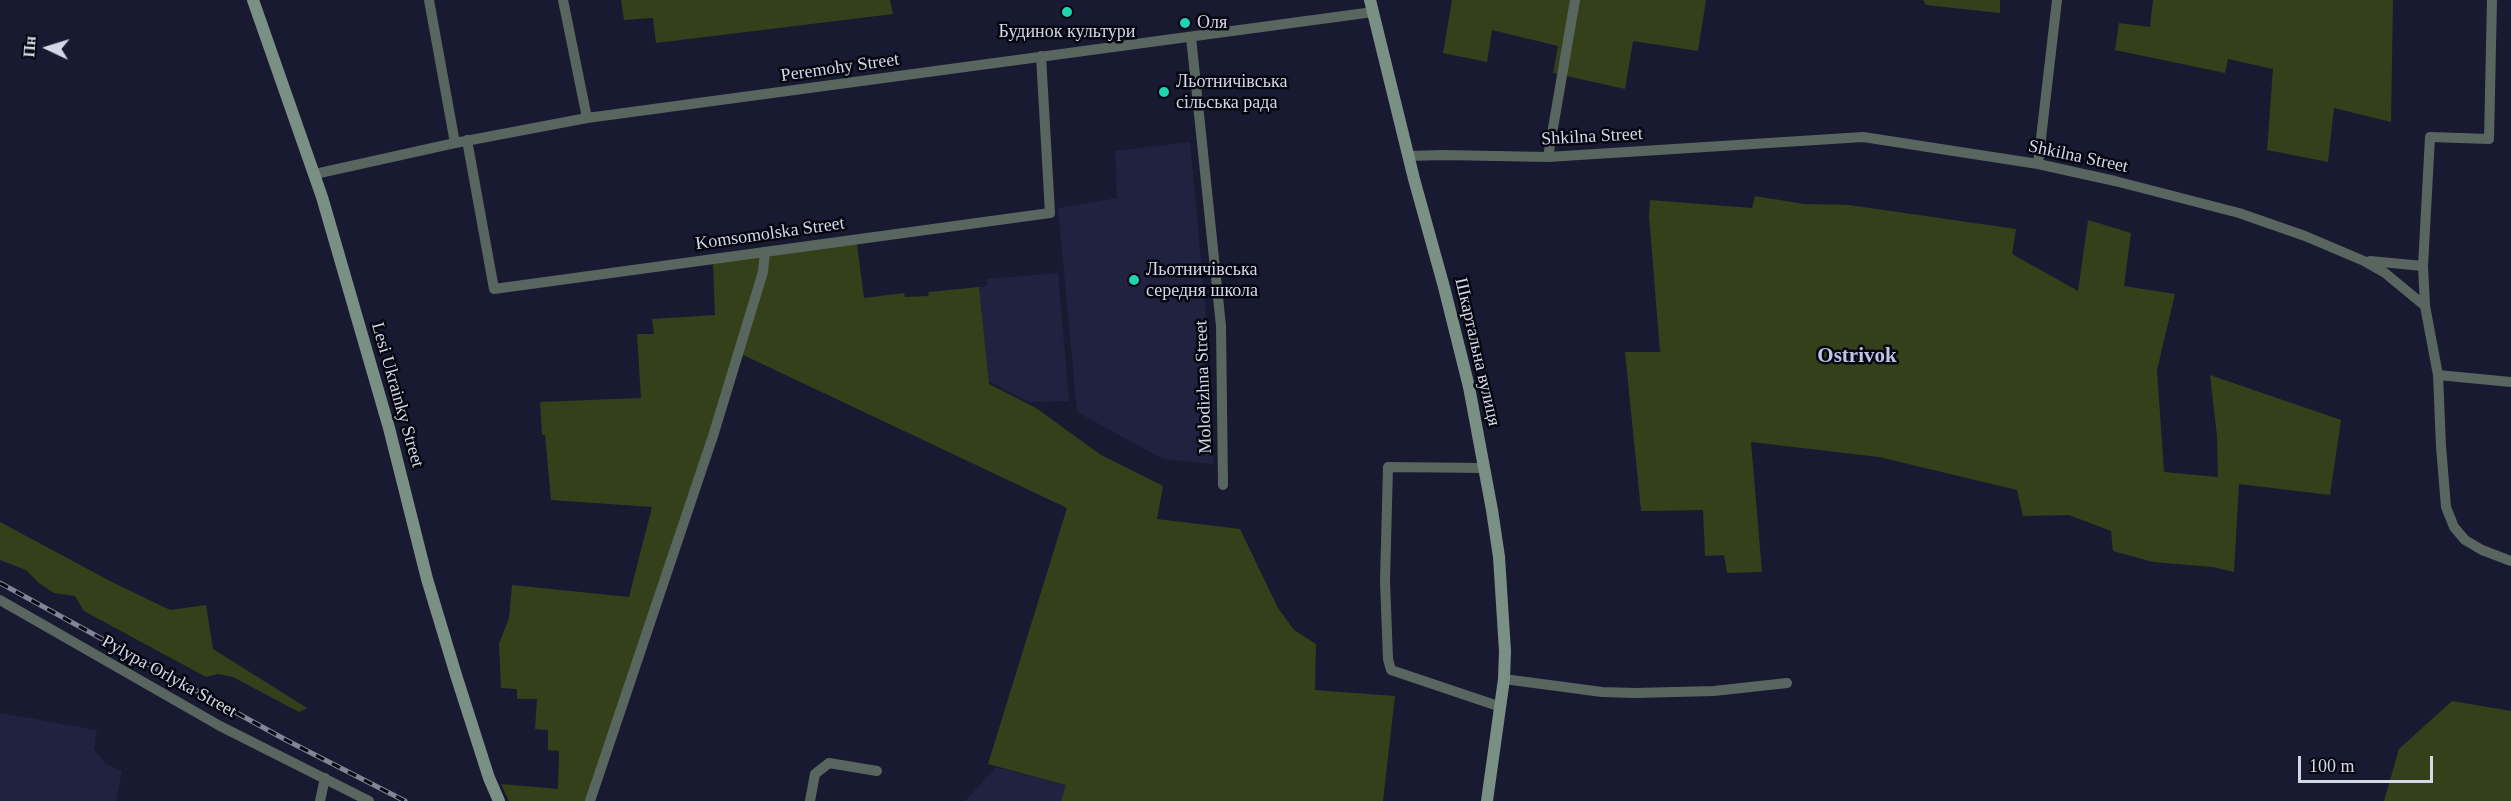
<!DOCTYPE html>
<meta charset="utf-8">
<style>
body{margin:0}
#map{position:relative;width:2511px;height:801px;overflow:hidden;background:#181a31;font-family:"Times New Roman",serif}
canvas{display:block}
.north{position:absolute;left:18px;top:18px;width:60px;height:60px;-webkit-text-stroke:4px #050610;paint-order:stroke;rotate:274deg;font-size:16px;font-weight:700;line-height:24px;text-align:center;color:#d5d7e7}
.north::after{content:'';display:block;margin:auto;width:21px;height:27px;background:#d5d7e7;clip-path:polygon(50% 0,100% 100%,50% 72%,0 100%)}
.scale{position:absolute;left:2298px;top:756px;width:135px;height:27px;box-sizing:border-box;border:3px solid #d5d7e7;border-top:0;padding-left:8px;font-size:18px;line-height:21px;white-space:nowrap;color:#d5d7e7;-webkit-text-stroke:4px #050610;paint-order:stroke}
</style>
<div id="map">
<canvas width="2511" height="801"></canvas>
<div class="north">Пн</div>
<div class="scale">100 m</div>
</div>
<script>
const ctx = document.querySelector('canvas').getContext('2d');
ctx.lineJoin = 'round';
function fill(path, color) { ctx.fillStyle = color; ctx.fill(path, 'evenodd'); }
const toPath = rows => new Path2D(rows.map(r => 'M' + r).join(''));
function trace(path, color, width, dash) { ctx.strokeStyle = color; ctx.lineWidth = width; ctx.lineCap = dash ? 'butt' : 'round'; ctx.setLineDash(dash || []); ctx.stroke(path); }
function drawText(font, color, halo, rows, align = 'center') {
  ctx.font = font + ' "Times New Roman",serif'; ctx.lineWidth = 5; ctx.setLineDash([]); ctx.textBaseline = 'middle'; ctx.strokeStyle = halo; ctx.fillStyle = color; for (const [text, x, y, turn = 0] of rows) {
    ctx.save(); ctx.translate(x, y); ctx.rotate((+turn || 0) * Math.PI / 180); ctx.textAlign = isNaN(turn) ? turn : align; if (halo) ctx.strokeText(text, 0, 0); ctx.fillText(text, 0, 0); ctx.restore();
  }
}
const built = toPath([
 [1190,142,1205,303,1214,464,1163,459,1077,412,1058,208,1117,198,1115,151],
 [1058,273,1069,401,1029,402,988,381,979,287,987,286,987,279],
 [0,713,97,730,94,749,106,764,122,771,116,801,0,801],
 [996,767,1067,785,1061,801,965,801]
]);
const green = toPath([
 [621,0,890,0,893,14,656,43,653,18,624,20],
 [1452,0,1706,0,1698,51,1633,41,1625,89,1553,73,1558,46,1492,30,1487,62,1443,53],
 [1923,0,2000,0,2000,13,1926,5],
 [2153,0,2393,0,2391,122,2334,108,2328,162,2267,150,2273,69,2228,59,2225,73,2115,50,2119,23,2150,27],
 [1755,196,1804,204,1849,205,2016,229,2012,254,2078,291,2088,220,2131,233,2124,286,2175,294,2157,370,2164,472,2218,477,2217,436,2210,375,2341,420,2330,495,2239,484,2234,572,2213,567,2153,562,2113,551,2111,531,2069,515,2023,516,2017,490,1879,457,1751,442,1762,572,1727,573,1724,555,1705,556,1703,510,1641,511,1625,352,1660,352,1649,216,1650,200,1752,208],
 [857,244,864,298,904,293,905,297,928,296,929,292,979,287,989,384,1036,408,1101,455,1163,486,1157,519,1240,529,1278,608,1294,630,1316,644,1315,690,1395,696,1383,801,1061,801,1066,785,988,764,1067,508,739,353,590,801,509,801,501,784,558,789,559,751,548,750,548,730,535,729,537,699,517,699,517,689,501,688,499,644,509,618,512,585,629,597,652,507,551,500,545,435,542,435,540,402,641,398,637,334,654,334,652,319,715,315,713,263],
 [0,522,112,582,170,610,206,605,213,649,307,708,299,712,233,677,218,674,206,677,84,611,75,596,54,593,39,583,26,570,0,560],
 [2452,701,2511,711,2511,801,2384,801,2399,749]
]);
const street = toPath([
 [429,0,455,143],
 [563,0,587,118],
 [1191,37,1221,326,1223,485],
 [467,140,494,289,1050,213,1041,56],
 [1408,156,1443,155,1548,157,1863,137,2038,164,2115,181,2239,213,2305,236,2364,261,2385,273,2425,306,2438,375,2441,446,2446,507,2454,527,2465,540,2482,550,2511,561],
 [1548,157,1575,0],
 [2038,164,2057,0],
 [315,174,455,143,587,118,1373,12],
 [2370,261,2423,266],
 [2425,306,2423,266,2430,137,2489,139,2492,0],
 [2438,375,2511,382],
 [1484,468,1388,467,1385,581,1388,659,1391,670,1501,707],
 [0,600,220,726,369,801],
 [1504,679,1602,692,1635,693,1714,691,1787,683],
 [320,801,325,778],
 [590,801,713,436,763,272,765,252],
 [810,801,815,774,829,763,877,771]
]);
const secondary = toPath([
 [253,0,322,197,389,428,427,579,456,675,489,778,499,801],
 [1370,0,1414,179,1444,287,1469,387,1492,510,1499,557,1505,651,1504,679,1487,801]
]);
const rail = toPath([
 [0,583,286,740,405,801]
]);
const markers = [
 [1067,12,6,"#1ed5b1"],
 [1185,23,6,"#1ed5b1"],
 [1164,92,6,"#1ed5b1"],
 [1134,280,6,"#1ed5b1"]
];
const poiNames = [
 ["Оля",1197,23],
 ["Будинок культури",1067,32,"center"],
 ["Льотничівська",1176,82],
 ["сільська рада",1176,103],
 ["Льотничівська",1146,270],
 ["середня школа",1146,291]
];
const streetNames = [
 ["Peremohy Street",840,68,-8],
 ["Shkilna Street",1592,137,-3],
 ["Shkilna Street",2078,157,12],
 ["Komsomolska Street",770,234,-8],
 ["Шкартальна вулиця",1477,352,77],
 ["Molodizhna Street",1204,387,-92],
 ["Lesi Ukrainky Street",397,395,74],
 ["Pylypa Orlyka Street",169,677,29]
];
const quarterNames = [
 ["Ostrivok",1857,357]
];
fill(built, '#202240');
fill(green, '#34401a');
trace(street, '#58665f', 10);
trace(secondary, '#7a9084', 12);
trace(rail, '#828497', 5);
trace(rail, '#050610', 3, [9]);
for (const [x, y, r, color] of markers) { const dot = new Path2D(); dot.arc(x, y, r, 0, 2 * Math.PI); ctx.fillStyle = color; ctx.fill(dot); trace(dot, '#050610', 2); }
drawText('18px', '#d5d7e7', '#050610', poiNames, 'left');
drawText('18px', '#d5d7e7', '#050610', streetNames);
drawText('bold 21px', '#bfc4e4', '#050610', quarterNames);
</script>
